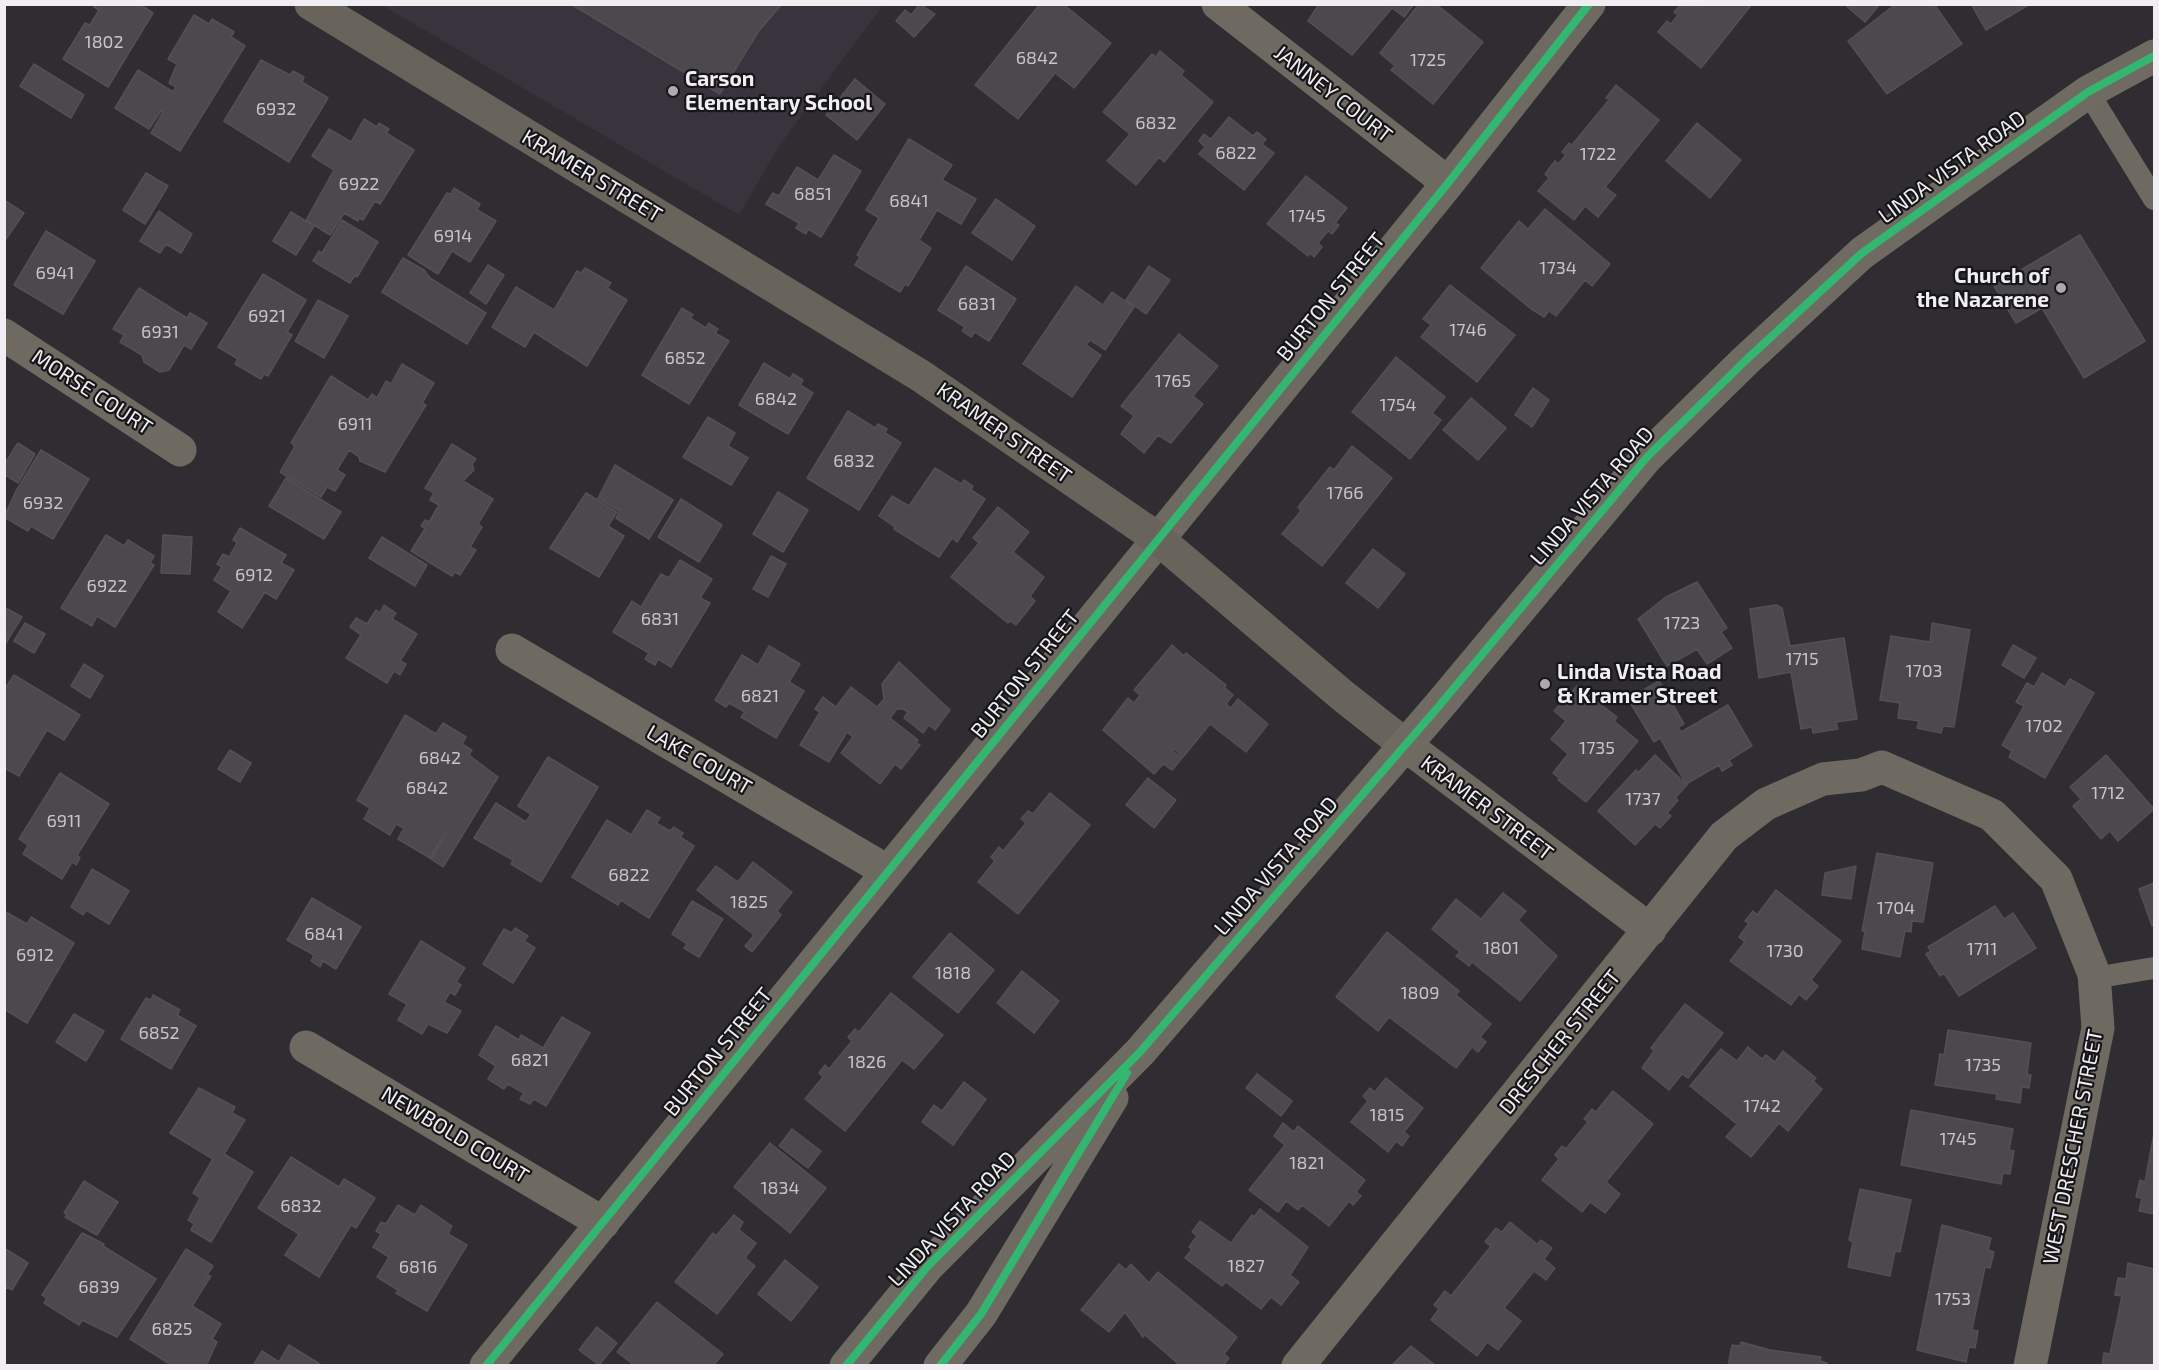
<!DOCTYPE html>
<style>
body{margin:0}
#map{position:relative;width:2159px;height:1370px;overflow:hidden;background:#2f2d31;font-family:"Exo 2",sans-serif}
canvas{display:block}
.frame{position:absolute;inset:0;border:6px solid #f0eef3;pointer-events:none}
</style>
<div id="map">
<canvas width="2159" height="1370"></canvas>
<div class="frame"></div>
</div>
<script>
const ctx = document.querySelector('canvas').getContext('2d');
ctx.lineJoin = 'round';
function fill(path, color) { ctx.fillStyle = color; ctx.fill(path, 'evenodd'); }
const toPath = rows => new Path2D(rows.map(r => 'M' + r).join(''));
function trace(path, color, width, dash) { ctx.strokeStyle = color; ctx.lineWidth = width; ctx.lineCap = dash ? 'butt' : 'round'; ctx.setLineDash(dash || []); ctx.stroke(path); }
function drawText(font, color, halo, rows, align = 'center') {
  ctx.font = font + ' "Exo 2",sans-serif'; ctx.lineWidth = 4.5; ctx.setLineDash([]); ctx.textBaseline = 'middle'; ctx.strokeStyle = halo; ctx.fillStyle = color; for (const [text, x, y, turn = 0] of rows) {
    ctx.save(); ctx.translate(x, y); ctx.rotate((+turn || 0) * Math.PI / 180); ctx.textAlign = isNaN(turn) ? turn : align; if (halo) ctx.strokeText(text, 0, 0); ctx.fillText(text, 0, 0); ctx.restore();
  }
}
const built = toPath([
 [382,5,883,5,779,146,739,215]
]);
const building = toPath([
 [95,4,139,4,153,13,108,87,63,59,85,23,90,25,99,10,94,7,95,4],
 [571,4,782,4,758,32,720,94,571,4],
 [920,4,935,14,914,37,896,21,905,10,911,15,920,4],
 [1040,4,1063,4,1111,43,1074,88,1055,73,1018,119,975,85,1040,4],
 [1319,4,1414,4,1404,17,1392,8,1352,55,1308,21,1319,4],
 [1419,4,1435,4,1441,8,1483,42,1433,104,1391,70,1395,66,1380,53,1419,4],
 [1681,4,1685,6,1752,4,1701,68,1658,32,1667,21,1671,24,1678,15,1674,12,1681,4],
 [1844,4,1880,4,1865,22,1844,4],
 [1896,4,1934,4,1962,44,1887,94,1848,41,1896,4],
 [1971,4,2030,4,1986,30,1971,4],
 [194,15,209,24,212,19,234,32,231,37,245,46,180,151,151,133,163,112,161,111,149,129,115,108,138,70,173,92,176,87,169,83,177,64,168,59,194,15],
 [1160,51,1184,71,1181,75,1213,102,1164,162,1159,157,1136,185,1107,161,1130,134,1103,112,1152,54,1156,57,1160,51],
 [261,60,290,75,293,71,304,77,302,82,328,98,289,162,224,121,261,60],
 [34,64,84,95,71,118,20,86,34,64],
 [855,79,885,104,857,140,826,115,855,79],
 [1616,85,1659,120,1605,187,1616,195,1598,217,1585,206,1574,220,1538,191,1549,178,1545,174,1555,161,1558,164,1566,155,1562,152,1569,143,1572,145,1609,100,1606,98,1616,85],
 [1229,117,1253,136,1257,132,1266,139,1262,144,1274,153,1244,190,1199,154,1205,147,1199,141,1204,134,1211,139,1229,117],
 [364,119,377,127,379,123,389,129,386,133,414,150,380,204,375,201,363,220,359,218,358,221,344,213,330,235,306,220,334,170,312,156,329,129,351,142,364,119],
 [1697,123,1741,160,1710,198,1666,161,1697,123],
 [909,139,952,165,942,180,976,199,961,224,937,210,919,240,931,248,908,286,905,284,900,292,855,265,860,257,857,255,879,218,866,210,909,139],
 [834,155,861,171,821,237,808,229,806,234,796,228,799,223,766,204,773,193,779,196,797,167,818,180,834,155],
 [146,173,168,186,145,224,123,210,146,173],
 [1306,176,1347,208,1335,223,1339,225,1332,234,1328,231,1318,243,1322,247,1314,257,1310,253,1308,256,1267,224,1306,176],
 [454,188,480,204,477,210,496,221,470,262,452,251,438,274,408,255,447,193,451,194,454,188],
 [996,199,1035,226,1012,260,972,233,996,199],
 [4,200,24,213,4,242,4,200],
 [1545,209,1610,264,1592,286,1585,280,1556,316,1549,311,1544,317,1530,308,1481,268,1519,221,1528,229,1545,209],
 [159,211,192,234,181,253,166,244,160,253,140,241,159,211],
 [291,212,314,226,296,255,273,241,291,212],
 [342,220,378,242,357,277,355,275,350,283,313,261,319,251,322,253,342,220],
 [46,231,95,261,63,314,14,285,46,231],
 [2080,235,2145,341,2084,378,2042,308,2016,323,1994,286,2080,235],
 [403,258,424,270,430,278,486,313,467,344,382,292,403,258],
 [488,265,504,275,486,304,470,293,488,265],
 [966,266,1016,299,989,341,975,332,971,337,962,331,965,327,938,310,966,266],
 [1149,266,1170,280,1146,314,1126,300,1149,266],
 [585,268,611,283,607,288,627,300,587,366,534,332,525,347,492,327,516,287,554,310,577,271,581,273,585,268],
 [263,274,306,300,287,332,292,335,268,376,264,374,261,379,235,364,238,359,218,347,263,274],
 [1450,285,1515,335,1477,382,1421,337,1431,325,1423,319,1450,285],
 [1076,286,1103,305,1112,292,1134,307,1105,350,1090,340,1086,345,1101,355,1072,397,1023,364,1076,286],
 [139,288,187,318,190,313,207,323,191,349,184,345,169,370,160,372,144,362,142,355,120,342,124,335,113,329,139,288],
 [318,300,348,316,324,358,295,341,318,300],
 [682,308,693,315,690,318,706,328,709,323,718,329,715,333,729,341,689,404,642,375,682,308],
 [1179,334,1218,366,1193,396,1203,404,1171,443,1158,435,1144,453,1121,434,1134,416,1121,406,1179,334],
 [1396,357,1445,397,1432,413,1441,420,1410,459,1352,412,1396,357],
 [764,363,790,379,793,374,803,380,800,385,813,393,788,434,739,405,764,363],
 [402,364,434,383,422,403,426,405,385,472,360,461,359,457,349,450,337,470,345,475,335,491,327,487,321,497,280,472,295,446,291,443,331,376,368,400,372,394,377,398,386,381,391,384,402,364],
 [1533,388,1549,400,1532,427,1515,415,1533,388],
 [1471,398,1506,428,1478,460,1443,430,1471,398],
 [848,411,875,428,878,424,887,429,885,433,901,443,859,510,807,478,848,411],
 [708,417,735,433,728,446,748,458,731,485,683,457,708,417],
 [18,443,35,454,18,483,4,474,4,465,18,443],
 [452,444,476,459,472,464,474,470,463,481,493,499,478,524,482,527,470,547,476,550,460,575,455,572,452,576,411,551,425,529,421,526,425,520,429,522,439,505,430,500,434,493,425,488,452,444],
 [1352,446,1392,478,1322,566,1282,534,1301,511,1298,507,1330,467,1334,470,1352,446],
 [41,450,89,479,53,539,31,526,28,531,4,517,16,491,41,450],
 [615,465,673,500,649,539,616,518,620,511,598,498,615,465],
 [935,468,961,484,964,480,973,486,971,490,985,499,957,542,952,538,939,557,894,529,895,527,879,516,892,496,909,506,935,468],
 [286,478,341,512,324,539,269,506,286,478],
 [778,492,808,510,783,552,753,534,778,492],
 [586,493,617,512,608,526,624,536,599,577,550,548,586,493],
 [681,499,722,525,699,562,658,537,681,499],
 [998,507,1029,532,1013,552,1044,577,1030,596,1035,601,1016,625,1010,621,1008,623,951,577,979,543,973,538,998,507],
 [240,528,286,555,281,563,294,570,276,599,265,592,242,628,218,612,231,591,214,580,222,567,217,564,223,554,229,557,237,543,233,540,240,528],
 [106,535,124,546,128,540,154,556,150,563,154,565,115,627,97,616,92,626,61,608,106,535],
 [163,535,192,537,190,574,161,573,163,535],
 [382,537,427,565,415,586,369,558,382,537],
 [1373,549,1405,574,1378,608,1346,583,1373,549],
 [771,556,786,564,768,597,753,589,771,556],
 [680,560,712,579,700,598,710,603,671,667,658,659,655,665,645,659,649,653,613,632,632,601,641,607,661,574,669,578,680,560],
 [1697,582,1727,628,1721,632,1732,648,1707,664,1697,649,1667,666,1638,619,1666,597,1697,582],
 [384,605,396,613,392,619,417,634,400,661,406,664,400,675,394,671,387,683,346,658,361,635,350,627,356,618,367,624,376,610,380,613,384,605],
 [1776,605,1782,608,1790,646,1844,638,1857,719,1836,722,1838,729,1813,733,1812,727,1801,729,1791,672,1759,678,1750,609,1776,605],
 [4,607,22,617,4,646,4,607],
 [25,623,45,634,34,653,14,641,25,623],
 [1932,623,1970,630,1954,727,1943,726,1941,733,1917,728,1919,721,1898,718,1900,703,1880,700,1891,636,1930,642,1932,623],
 [1172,645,1184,656,1186,653,1226,685,1224,687,1233,695,1226,704,1231,708,1238,699,1268,724,1246,752,1210,724,1183,757,1174,749,1172,751,1182,758,1172,770,1163,764,1154,774,1103,730,1128,698,1134,703,1140,695,1134,690,1172,645],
 [2013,645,2036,658,2024,678,2002,665,2013,645],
 [769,646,800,664,789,682,804,691,776,738,741,717,745,712,729,703,726,707,715,700,742,655,758,665,769,646],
 [899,662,950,710,935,730,929,725,923,733,904,718,908,712,903,709,897,709,890,718,918,740,916,743,920,745,901,769,895,764,880,784,841,753,853,737,847,732,829,762,800,745,820,712,815,709,823,697,836,707,851,687,877,707,884,699,882,684,899,662],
 [84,664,103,676,90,698,71,686,84,664],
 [2042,673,2065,687,2070,679,2094,693,2045,778,2009,757,2012,751,2002,745,2024,706,2016,702,2027,683,2034,687,2042,673],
 [14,675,80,715,64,740,47,730,19,776,4,768,4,690,14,675],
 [1659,681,1684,724,1678,727,1681,732,1728,705,1752,746,1729,760,1732,765,1722,771,1719,765,1686,784,1660,738,1654,742,1628,699,1659,681],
 [1577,686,1617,717,1614,721,1638,741,1586,802,1558,780,1560,779,1553,773,1568,754,1551,739,1566,721,1554,711,1577,686],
 [405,715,436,734,443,723,466,737,462,744,472,750,469,755,498,777,443,867,431,859,446,835,445,833,430,858,398,839,404,828,396,824,390,835,364,819,370,808,357,800,405,715],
 [230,750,251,763,240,782,218,769,230,750],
 [1655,755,1687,785,1675,798,1678,800,1667,813,1671,816,1660,828,1655,824,1635,845,1598,811,1636,770,1638,773,1655,755],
 [2106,755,2154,809,2118,841,2110,831,2101,839,2073,806,2081,799,2070,787,2106,755],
 [548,757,598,787,541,882,511,864,513,860,474,838,496,803,526,822,531,814,518,806,548,757],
 [60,773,109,804,77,855,80,858,76,865,72,862,62,879,23,854,28,845,19,839,60,773],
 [1148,778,1176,800,1154,828,1126,805,1148,778],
 [1050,793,1090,825,1018,914,978,882,995,861,991,857,999,847,1003,851,1026,823,1021,819,1028,811,1033,814,1050,793],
 [647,810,660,818,656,823,670,831,674,827,683,833,680,837,694,846,649,918,621,900,618,905,572,877,607,820,631,835,647,810],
 [1877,853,1933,863,1923,922,1912,921,1911,932,1905,931,1900,957,1862,949,1865,931,1862,931,1877,853],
 [753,862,792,892,777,911,781,915,752,952,745,946,754,935,697,890,716,866,738,882,753,862],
 [1856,866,1851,899,1822,895,1825,873,1856,866],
 [92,869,129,891,109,924,86,910,83,915,71,907,92,869],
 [2154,883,2154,925,2152,926,2139,889,2154,883],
 [1776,890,1841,941,1811,980,1818,986,1806,1000,1799,994,1791,1005,1730,961,1745,942,1739,937,1749,923,1745,921,1753,911,1757,915,1776,890],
 [1503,893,1526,911,1518,920,1557,956,1520,1001,1472,962,1469,966,1456,956,1460,952,1432,929,1456,899,1481,919,1503,893],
 [312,898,361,927,336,969,323,961,320,967,311,961,314,955,287,940,312,898],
 [692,901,723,919,699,957,684,948,687,944,672,934,692,901],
 [1995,906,2004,919,2013,913,2036,948,1959,996,1944,973,1940,976,1926,954,1931,951,1928,947,1995,906],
 [4,911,27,924,31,917,74,943,27,1023,4,1009,4,911],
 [515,928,528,936,524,941,535,948,513,983,483,964,504,929,512,933,515,928],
 [1387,932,1459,991,1456,995,1491,1024,1480,1037,1486,1042,1478,1052,1472,1047,1456,1068,1389,1017,1378,1031,1336,997,1387,932],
 [950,933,994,970,958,1013,913,977,950,933],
 [421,941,465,968,456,982,461,985,455,995,450,992,444,1002,461,1011,447,1033,428,1024,422,1034,398,1020,407,1004,389,994,421,941],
 [1022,971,1059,1001,1034,1033,997,1003,1022,971],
 [891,993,943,1035,914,1069,902,1060,845,1131,805,1099,823,1077,819,1073,825,1065,829,1069,852,1041,848,1037,855,1029,859,1032,891,993],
 [153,995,180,1010,177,1015,196,1026,171,1069,121,1039,146,998,151,1000,153,995],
 [1685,1004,1723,1033,1688,1078,1682,1074,1669,1090,1642,1068,1654,1051,1651,1048,1685,1004],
 [74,1014,104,1031,86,1061,56,1042,74,1014],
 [562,1017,590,1033,546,1106,534,1099,530,1104,520,1099,524,1093,508,1084,504,1089,488,1079,496,1066,479,1055,496,1026,519,1040,521,1035,543,1048,562,1017],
 [1948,1030,2031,1043,2027,1074,2031,1075,2029,1088,2022,1087,2020,1103,1996,1099,1997,1094,1935,1085,1940,1054,1944,1055,1948,1030],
 [1748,1047,1762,1059,1766,1055,1775,1062,1783,1051,1816,1078,1813,1081,1822,1089,1788,1131,1779,1123,1751,1157,1726,1137,1737,1124,1690,1086,1721,1049,1737,1061,1748,1047],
 [1257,1074,1292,1101,1281,1116,1246,1088,1257,1074],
 [1386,1078,1423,1108,1404,1132,1409,1136,1402,1146,1396,1141,1388,1152,1351,1122,1368,1101,1363,1096,1370,1088,1375,1092,1386,1078],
 [964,1082,986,1099,953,1145,922,1122,934,1105,942,1111,964,1082],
 [199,1088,235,1107,232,1113,245,1120,224,1154,253,1172,211,1242,191,1230,194,1224,188,1220,200,1198,193,1193,213,1159,170,1133,199,1088],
 [1613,1091,1653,1124,1606,1182,1620,1194,1605,1213,1590,1202,1582,1212,1542,1180,1559,1159,1555,1155,1562,1146,1566,1149,1588,1122,1584,1119,1592,1109,1596,1112,1613,1091],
 [1911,1110,2013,1129,2009,1150,2014,1151,2010,1174,2003,1173,2001,1184,1901,1165,1911,1110],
 [1283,1123,1294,1132,1298,1126,1365,1180,1356,1192,1361,1196,1353,1205,1349,1201,1329,1226,1302,1205,1298,1210,1286,1201,1278,1212,1249,1190,1285,1145,1274,1136,1283,1123],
 [792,1129,821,1151,808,1168,779,1146,792,1129],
 [2154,1133,2154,1214,2139,1211,2142,1198,2136,1197,2140,1180,2145,1182,2154,1133],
 [770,1143,826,1188,790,1233,734,1187,770,1143],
 [291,1157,339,1187,344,1179,375,1198,356,1228,351,1225,319,1277,285,1255,299,1234,258,1208,291,1157],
 [84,1181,118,1202,97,1235,65,1217,67,1215,64,1213,84,1181],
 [1860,1189,1911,1200,1900,1252,1895,1251,1890,1276,1848,1267,1853,1242,1849,1240,1860,1189],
 [398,1205,415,1215,421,1205,452,1226,448,1234,467,1245,427,1311,396,1293,398,1290,377,1277,389,1257,373,1247,381,1234,376,1231,381,1222,386,1224,398,1205],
 [1260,1209,1308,1247,1290,1275,1299,1282,1281,1305,1271,1297,1261,1309,1226,1282,1222,1286,1185,1258,1192,1249,1189,1247,1197,1236,1192,1232,1200,1221,1231,1243,1252,1215,1254,1217,1260,1209],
 [734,1215,743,1222,739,1230,756,1243,745,1258,755,1266,717,1314,675,1282,713,1233,716,1236,734,1215],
 [1510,1222,1537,1244,1541,1240,1552,1248,1544,1259,1555,1268,1546,1280,1534,1271,1504,1308,1521,1321,1498,1350,1487,1342,1477,1356,1431,1320,1439,1309,1434,1305,1445,1291,1451,1296,1491,1246,1485,1242,1496,1228,1502,1232,1510,1222],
 [1942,1225,1991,1238,1988,1250,1994,1252,1990,1268,1985,1267,1972,1330,1978,1331,1975,1348,1969,1347,1966,1362,1917,1350,1942,1225],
 [82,1233,104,1244,103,1246,156,1279,117,1337,82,1320,79,1325,44,1303,47,1298,42,1295,82,1233],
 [4,1248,28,1263,12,1290,7,1287,4,1292,4,1248],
 [186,1249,213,1266,207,1275,211,1276,192,1306,221,1324,212,1339,217,1342,206,1366,173,1366,130,1339,186,1249],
 [785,1260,818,1287,791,1321,758,1294,785,1260],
 [2128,1263,2154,1269,2154,1366,2102,1366,2104,1353,2110,1354,2122,1296,2115,1295,2118,1278,2126,1279,2128,1263],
 [1119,1264,1126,1270,1131,1264,1149,1283,1158,1272,1237,1337,1224,1354,1229,1358,1223,1366,1181,1366,1145,1335,1143,1337,1125,1312,1109,1332,1081,1310,1119,1264],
 [657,1302,723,1354,713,1366,635,1366,617,1352,657,1302],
 [597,1327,617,1343,599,1365,579,1350,597,1327],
 [1741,1342,1770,1350,1821,1357,1820,1361,1827,1363,1826,1366,1728,1366,1732,1345,1740,1346,1741,1342],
 [289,1345,323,1366,253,1366,262,1351,279,1362,289,1345],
 [1411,1346,1436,1366,1391,1366,1411,1346]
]);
const lane = toPath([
 [2088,92,2154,199],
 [2094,978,2154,968]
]);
const street = toPath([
 [1218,4,1448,183],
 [4,335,180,450],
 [512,650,887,871],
 [1404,744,1650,930],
 [306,1047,603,1223],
 [486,1366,1448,183,1589,4],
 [1298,1366,1724,836,1766,804,1823,779,1861,775,1882,767,1992,815,2056,879,2094,974,2098,1028,2030,1366]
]);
const secondary = toPath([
 [311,4,921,376,1157,538,1343,696,1404,744]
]);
const primary = toPath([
 [846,1366,927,1267,1140,1052,1439,706,1647,457,1745,361,1862,253,2088,92,2154,56],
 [940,1366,981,1314,1112,1098]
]);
const cycleway = toPath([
 [486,1366,1448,183,1589,4],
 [846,1366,927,1267,1140,1052,1439,706,1647,457,1745,361,1862,253,2088,92,2154,56],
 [940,1366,981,1314,1127,1073]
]);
const markers = [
 [673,91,6,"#acaaaf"],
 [2061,288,6,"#acaaaf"],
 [1545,684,6,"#acaaaf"]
];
const numberNames = [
 ["1802",104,42],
 ["6842",1037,58],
 ["1725",1428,60],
 ["6932",276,109],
 ["6832",1156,123],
 ["6822",1236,153],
 ["1722",1598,154],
 ["6922",359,184],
 ["6851",813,194],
 ["6841",909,201],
 ["1745",1307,216],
 ["6914",453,236],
 ["1734",1558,268],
 ["6941",55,273],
 ["6831",977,304],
 ["6921",267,316],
 ["1746",1468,330],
 ["6931",160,332],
 ["6852",685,358],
 ["1765",1173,381],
 ["6842",776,399],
 ["1754",1398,405],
 ["6911",355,424],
 ["6832",854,461],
 ["1766",1345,493],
 ["6932",43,503],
 ["6912",254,575],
 ["6922",107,586],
 ["6831",660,619],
 ["1723",1682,623],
 ["1715",1802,659],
 ["1703",1924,671],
 ["6821",760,696],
 ["1702",2044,726],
 ["1735",1597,748],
 ["6842",440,758],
 ["6842",427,788],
 ["1712",2108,793],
 ["1737",1643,799],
 ["6911",64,821],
 ["6822",629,875],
 ["1825",749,902],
 ["1704",1896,908],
 ["6841",324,934],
 ["1801",1501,948],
 ["1711",1982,949],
 ["1730",1785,951],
 ["6912",35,955],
 ["1818",953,973],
 ["1809",1420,993],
 ["6852",159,1033],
 ["6821",530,1060],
 ["1826",867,1062],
 ["1735",1983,1065],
 ["1742",1762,1106],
 ["1815",1387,1115],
 ["1745",1958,1139],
 ["1821",1307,1163],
 ["1834",780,1188],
 ["6832",301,1206],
 ["1827",1246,1266],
 ["6816",418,1267],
 ["6839",99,1287],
 ["1753",1953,1299],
 ["6825",172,1329]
];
const poiNames = [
 ["Carson",685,79],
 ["Elementary School",685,103],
 ["Church of",2049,276,"right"],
 ["the Nazarene",2049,300,"right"],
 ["Linda Vista Road",1557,672],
 ["& Kramer Street",1557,696]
];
const streetNames = [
 ["JANNEY COURT",1333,94,38],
 ["LINDA VISTA ROAD",1952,167,-36],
 ["KRAMER STREET",592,176,31],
 ["BURTON STREET",1331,297,-51],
 ["MORSE COURT",92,392,33],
 ["KRAMER STREET",1004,433,35],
 ["LINDA VISTA ROAD",1592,496,-49],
 ["BURTON STREET",1025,674,-51],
 ["LAKE COURT",699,760,30],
 ["KRAMER STREET",1487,808,37],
 ["LINDA VISTA ROAD",1276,866,-49],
 ["DRESCHER STREET",1560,1042,-51],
 ["BURTON STREET",718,1052,-51],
 ["NEWBOLD COURT",455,1135,31],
 ["WEST DRESCHER STREET",2073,1147,-79],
 ["LINDA VISTA ROAD",952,1219,-47]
];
fill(built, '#39333e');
fill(building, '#4b494c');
trace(building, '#525054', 1.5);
trace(lane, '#6f6a61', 22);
trace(street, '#6f6a61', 33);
trace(secondary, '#68645c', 33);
trace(primary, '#706b62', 33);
trace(cycleway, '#33b770', 8);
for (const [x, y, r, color] of markers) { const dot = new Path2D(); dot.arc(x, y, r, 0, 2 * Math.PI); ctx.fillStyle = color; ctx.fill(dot); trace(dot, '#161518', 2); }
drawText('18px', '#c7c5c9', null, numberNames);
drawText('bold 21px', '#f0eef3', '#161518', poiNames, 'left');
drawText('21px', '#f0eef3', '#161518', streetNames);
</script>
